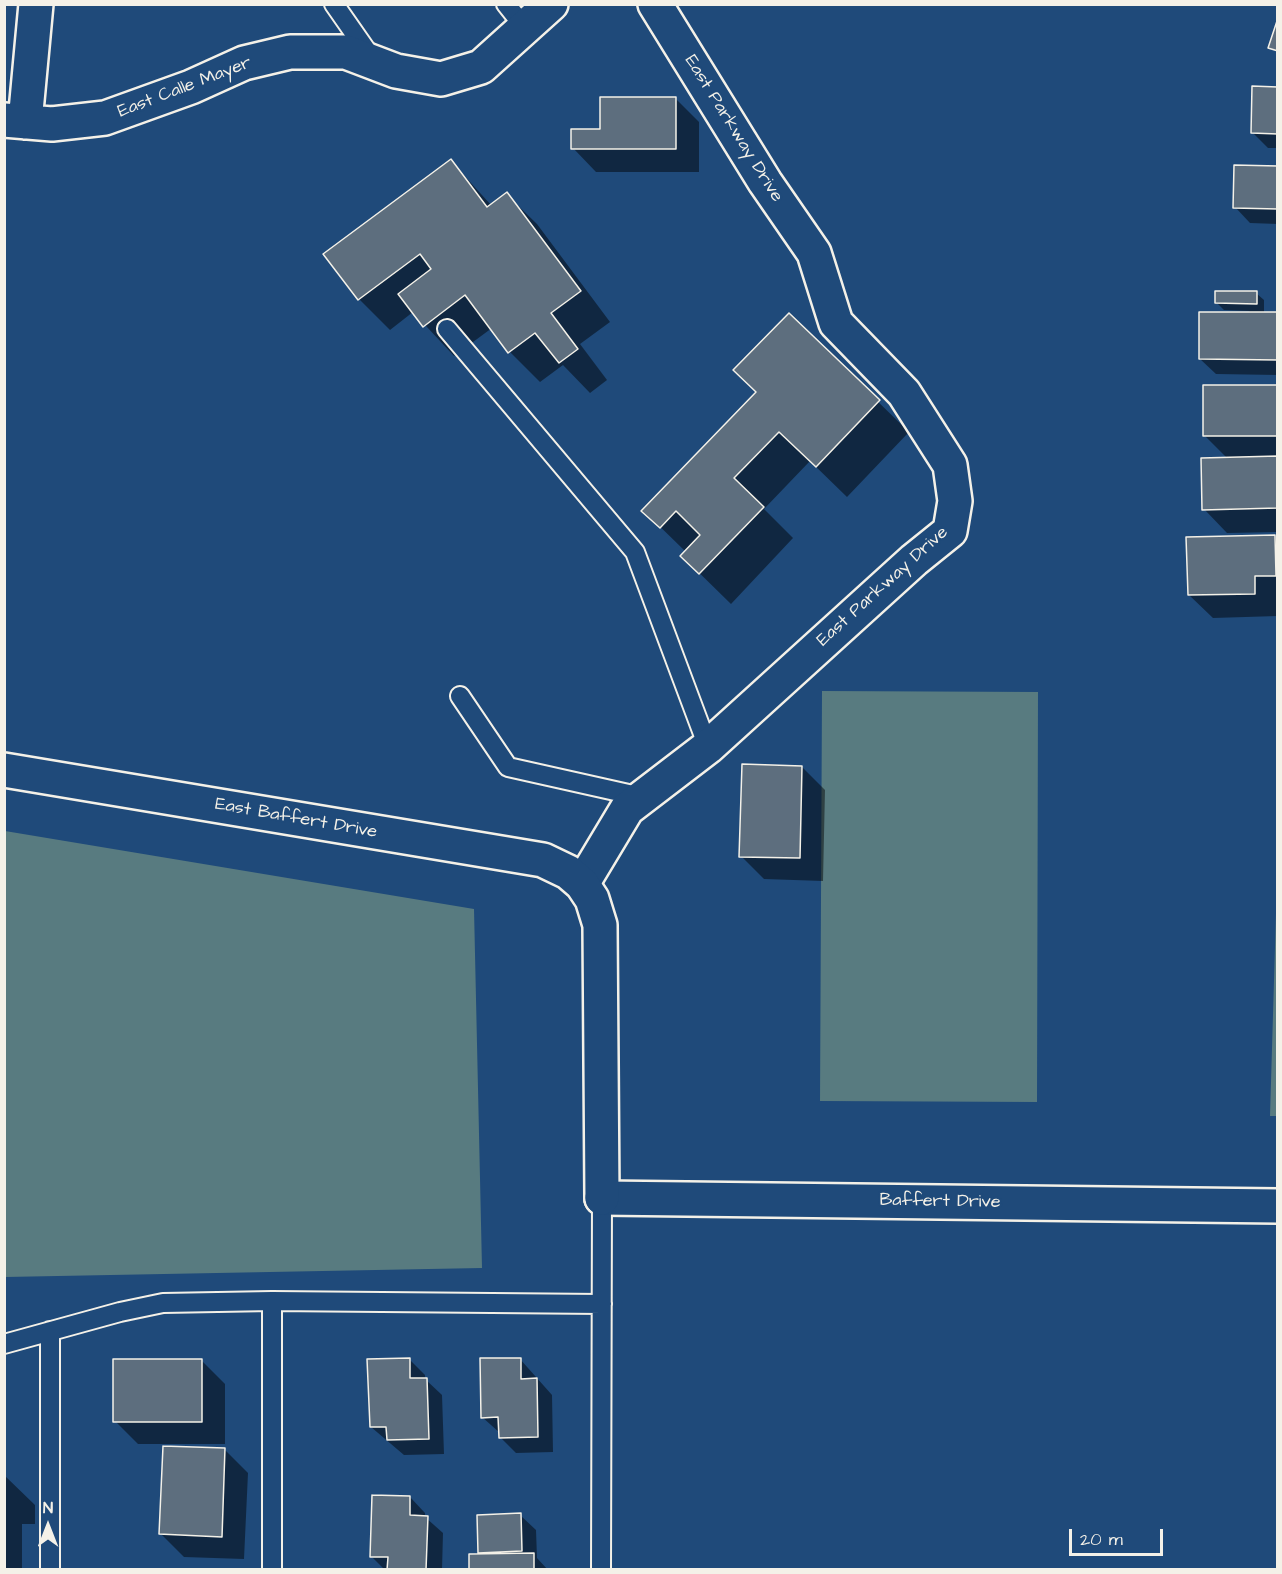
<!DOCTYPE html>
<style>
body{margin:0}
#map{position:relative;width:1282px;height:1574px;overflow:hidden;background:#1f4a7a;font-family:"Architects Daughter",sans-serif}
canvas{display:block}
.frame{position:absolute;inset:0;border:6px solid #f4f1e8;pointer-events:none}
.north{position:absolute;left:18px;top:1496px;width:60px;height:60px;-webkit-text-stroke:4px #1f4a7a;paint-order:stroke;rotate:0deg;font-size:16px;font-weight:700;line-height:24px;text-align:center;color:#f4f1e8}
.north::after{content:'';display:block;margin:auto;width:21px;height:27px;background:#f4f1e8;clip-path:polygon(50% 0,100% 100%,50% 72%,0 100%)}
.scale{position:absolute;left:1069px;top:1529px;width:94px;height:27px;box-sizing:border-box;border:3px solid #f4f1e8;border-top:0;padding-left:8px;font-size:18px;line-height:21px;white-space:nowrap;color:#f4f1e8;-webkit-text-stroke:4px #1f4a7a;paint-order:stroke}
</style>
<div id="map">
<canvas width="1282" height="1574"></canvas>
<div class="frame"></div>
<div class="north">N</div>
<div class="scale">20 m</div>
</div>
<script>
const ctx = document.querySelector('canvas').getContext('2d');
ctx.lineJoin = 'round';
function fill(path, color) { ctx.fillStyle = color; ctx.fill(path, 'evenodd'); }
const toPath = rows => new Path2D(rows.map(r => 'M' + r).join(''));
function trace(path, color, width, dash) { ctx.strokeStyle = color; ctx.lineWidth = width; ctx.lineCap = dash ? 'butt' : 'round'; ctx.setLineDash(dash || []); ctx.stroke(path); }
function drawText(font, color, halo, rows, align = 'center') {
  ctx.font = font + ' "Architects Daughter",sans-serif'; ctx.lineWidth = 4.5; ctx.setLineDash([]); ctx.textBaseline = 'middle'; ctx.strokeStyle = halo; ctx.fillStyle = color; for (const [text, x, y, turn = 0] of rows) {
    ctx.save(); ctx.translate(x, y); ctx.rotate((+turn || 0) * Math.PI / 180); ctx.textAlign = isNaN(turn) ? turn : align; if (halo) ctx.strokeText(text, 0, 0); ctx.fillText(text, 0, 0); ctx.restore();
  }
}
const green = toPath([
 [822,691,1038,692,1037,1102,820,1101],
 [5,831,474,909,482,1268,5,1277],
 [1277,879,1278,879,1277,1116,1270,1116]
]);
const shadow = toPath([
 [1278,88,1278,148,1268,148,1252,132],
 [675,98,699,122,699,172,596,172,573,148,602,131],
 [451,161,491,205,506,194,537,224,610,322,580,344,607,380,590,393,563,365,540,382,510,352,492,328,454,356,413,312,390,330,359,299,325,254],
 [1278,167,1278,224,1250,223,1235,207],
 [1256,293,1264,300,1264,314,1278,314,1278,375,1216,374,1200,359,1250,311,1224,310,1217,303],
 [789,315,909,432,847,497,810,461,764,509,793,538,731,604,682,556,686,552,644,511,758,393],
 [1278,386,1278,532,1227,533,1204,509,1228,459,1204,435],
 [1274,537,1278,540,1278,616,1213,618,1189,595],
 [802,767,825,790,823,881,764,879,741,856],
 [409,1359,425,1375,425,1379,442,1395,444,1454,404,1455,371,1427],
 [520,1359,552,1395,553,1452,516,1453,500,1437,500,1433,482,1417],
 [202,1361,225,1384,225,1444,138,1444,115,1421],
 [225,1450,248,1473,244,1559,184,1557,161,1534],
 [4,1475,35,1505,35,1524,22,1524,22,1570,4,1570],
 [410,1497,425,1513,425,1517,443,1533,442,1570,385,1570,371,1556],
 [520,1515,536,1530,537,1558,548,1570,471,1570,480,1555,478,1516]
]);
const building = toPath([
 [1278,18,1278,51,1268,48,1278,18],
 [1252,86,1278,87,1278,134,1251,133,1252,86],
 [600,97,676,97,676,149,571,149,571,129,600,129,600,97],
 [451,159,487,207,507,192,581,291,551,313,578,349,559,363,535,333,508,353,465,295,423,327,398,294,431,269,420,254,358,300,323,254,451,159],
 [1234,165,1278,166,1278,209,1233,208,1234,165],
 [1215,291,1257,291,1257,304,1215,303,1215,291],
 [1199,312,1278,312,1278,360,1199,359,1199,312],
 [789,313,880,400,816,467,779,432,734,478,764,507,699,574,680,556,700,535,676,511,660,528,641,511,756,392,733,370,789,313],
 [1203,385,1278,385,1278,436,1203,436,1203,385],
 [1278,456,1278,508,1202,510,1201,458,1278,456],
 [1275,535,1276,576,1255,576,1255,594,1188,595,1186,537,1275,535],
 [742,764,802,766,800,858,739,857,742,764],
 [410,1358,410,1378,427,1378,429,1439,387,1440,386,1427,370,1427,367,1359,410,1358],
 [480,1358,521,1358,521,1379,537,1378,538,1437,499,1438,498,1417,481,1418,480,1358],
 [113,1359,202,1359,202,1422,113,1422,113,1359],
 [163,1446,225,1448,222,1537,159,1534,163,1446],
 [372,1495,410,1496,410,1515,428,1516,426,1570,387,1570,388,1557,370,1557,372,1495],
 [521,1513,522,1551,478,1553,477,1515,521,1513],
 [534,1553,534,1570,469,1570,469,1554,534,1553]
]);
const service = toPath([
 [334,4,371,57],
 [506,4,525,28],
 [447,329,635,552,708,747],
 [460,696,508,767,642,797],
 [272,1301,272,1570],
 [4,1344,120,1312,163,1303,272,1301,602,1304],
 [50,1570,50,1331],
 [601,1570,602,1198]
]);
const minor = toPath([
 [4,120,52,124,105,118,191,87,244,63,290,52,346,52,396,71,441,79,481,67,551,4],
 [25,122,36,4],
 [582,884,627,809,708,747,914,560,950,531,955,501,950,465,904,393,836,323,814,253,765,182,655,4],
 [602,1198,1278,1206]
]);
const tertiary = toPath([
 [4,770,543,860,568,872,582,884,592,899,600,925,602,1198]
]);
const streetNames = [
 ["East Calle Mayer",185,88,-21],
 ["East Parkway Drive",733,129,58],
 ["East Parkway Drive",883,587,-42],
 ["East Baffert Drive",296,819,10],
 ["Baffert Drive",940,1202,1]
];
fill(green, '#587b80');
fill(shadow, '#0007');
fill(building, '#5d6e7e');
trace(building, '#f4f1e8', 1.5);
trace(service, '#f4f1e8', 22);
trace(minor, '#f4f1e8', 38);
trace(tertiary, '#f4f1e8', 38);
trace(service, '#1f4a7a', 18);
trace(minor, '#1f4a7a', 33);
trace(tertiary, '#1f4a7a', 33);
drawText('18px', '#f4f1e8', '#1f4a7a', streetNames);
</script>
